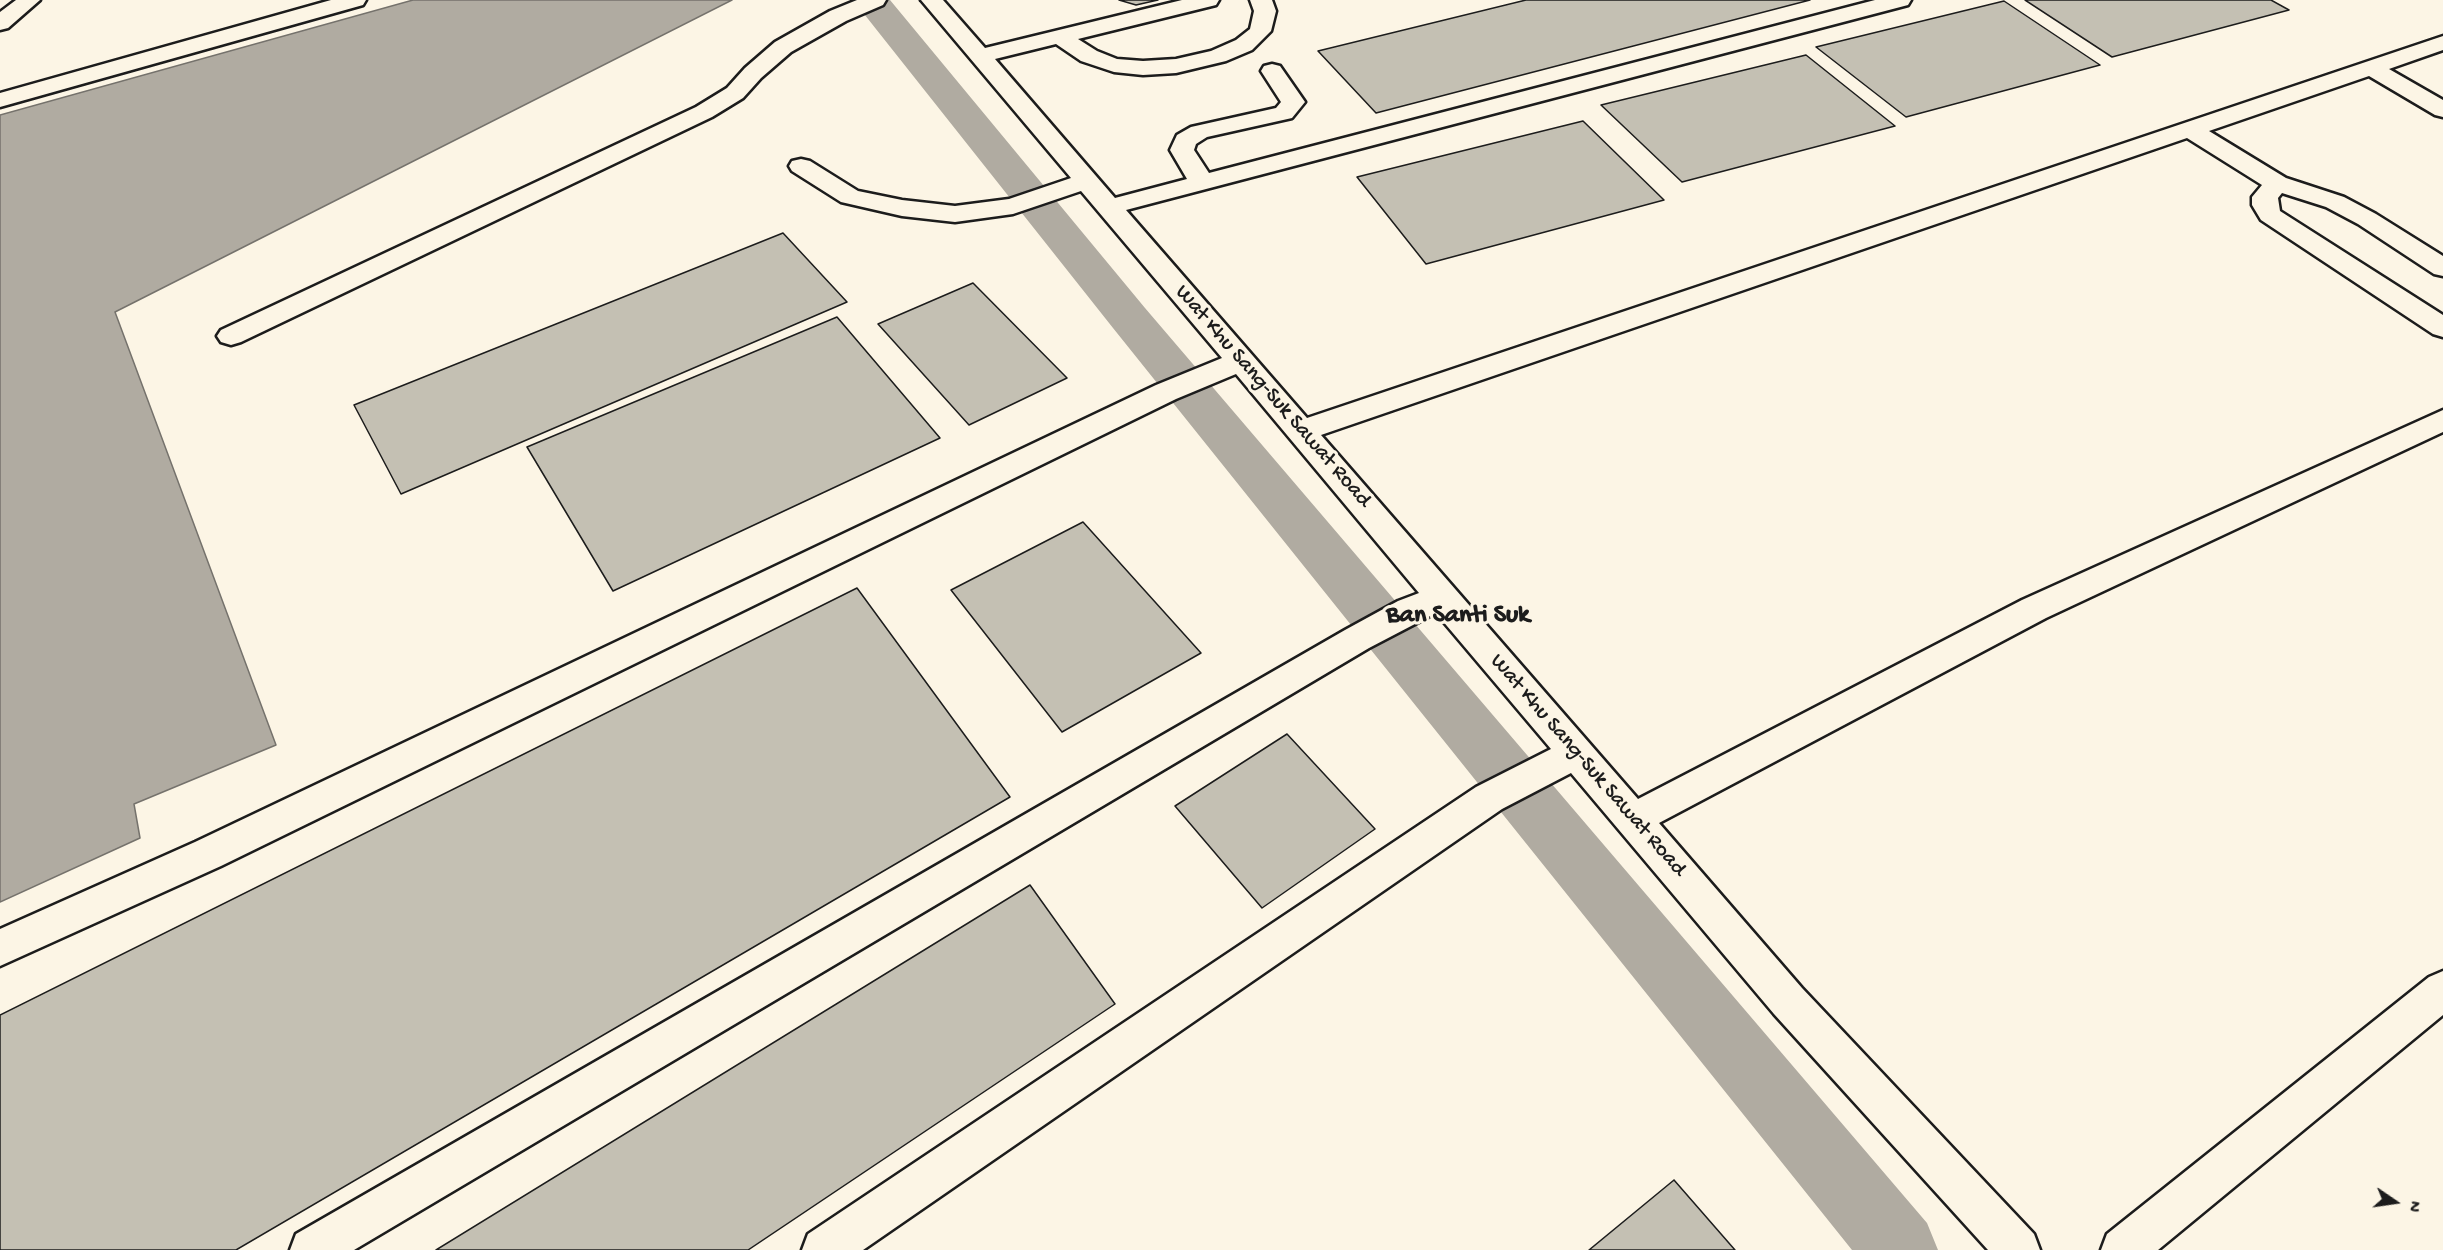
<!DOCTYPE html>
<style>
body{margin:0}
#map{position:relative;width:2443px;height:1250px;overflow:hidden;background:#fcf5e5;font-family:"Gochi Hand",sans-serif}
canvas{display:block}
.north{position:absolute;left:2365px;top:1172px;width:60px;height:60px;-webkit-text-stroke:4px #fcf5e5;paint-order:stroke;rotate:103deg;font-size:16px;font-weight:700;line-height:24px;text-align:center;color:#1c1c1c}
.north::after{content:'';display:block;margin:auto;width:21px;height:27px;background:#1c1c1c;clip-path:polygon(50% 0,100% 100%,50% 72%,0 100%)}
</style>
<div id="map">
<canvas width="2443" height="1250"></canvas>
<div class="north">N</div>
</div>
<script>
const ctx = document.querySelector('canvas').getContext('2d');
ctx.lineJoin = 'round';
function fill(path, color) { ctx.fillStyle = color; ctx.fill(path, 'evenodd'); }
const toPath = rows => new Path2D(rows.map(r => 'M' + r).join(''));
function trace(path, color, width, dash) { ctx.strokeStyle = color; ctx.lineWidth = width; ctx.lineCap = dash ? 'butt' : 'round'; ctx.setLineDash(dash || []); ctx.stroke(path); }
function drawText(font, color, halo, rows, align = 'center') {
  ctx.font = font + ' "Gochi Hand",sans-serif'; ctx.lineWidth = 6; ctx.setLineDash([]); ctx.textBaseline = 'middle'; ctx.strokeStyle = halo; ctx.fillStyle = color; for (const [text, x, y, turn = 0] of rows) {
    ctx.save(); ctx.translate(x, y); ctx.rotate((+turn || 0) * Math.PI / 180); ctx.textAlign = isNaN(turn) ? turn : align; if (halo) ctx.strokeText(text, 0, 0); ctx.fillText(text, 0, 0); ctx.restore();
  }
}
const water = toPath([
 [413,0,732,0,115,312,276,745,134,804,140,838,0,902,0,115,413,0]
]);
const canal = toPath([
 [853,0,890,0,1145,308,1927,1223,1938,1250,1852,1250,1113,328,853,0]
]);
const building = toPath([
 [1119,0,1158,0,1136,5,1119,0],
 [1526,0,1810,0,1376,113,1318,51,1526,0],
 [2025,0,2271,0,2289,10,2112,57,2025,0],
 [2004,1,2100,65,1906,117,1816,47,2004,1],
 [1806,55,1895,126,1682,182,1601,105,1806,55],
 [1583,121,1664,200,1426,264,1357,177,1583,121],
 [783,233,847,302,401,494,354,405,783,233],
 [973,283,1067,378,969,425,878,324,973,283],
 [837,317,940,438,613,591,527,447,837,317],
 [1083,522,1201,653,1062,732,951,590,1083,522],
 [857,588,1010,797,236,1250,0,1250,0,1015,857,588],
 [1287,734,1375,829,1262,908,1175,806,1287,734],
 [1030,885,1115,1004,748,1250,436,1250,1030,885],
 [1674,1180,1735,1250,1589,1250,1674,1180]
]);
const minor = toPath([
 [16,0,40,0,8,28,0,30,0,12,16,0],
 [331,0,366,0,363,5,0,107,0,93,331,0],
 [857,0,886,0,883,5,846,21,791,52,761,78,743,98,712,117,241,342,231,345,221,342,217,336,221,330,696,107,727,88,745,68,775,42,830,11,857,0],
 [921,0,943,0,985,48,1182,0,1219,0,1216,5,1078,39,1097,51,1117,59,1143,61,1176,59,1211,51,1236,40,1250,29,1254,11,1250,0,1272,0,1276,11,1271,31,1252,50,1226,61,1176,73,1143,75,1114,72,1081,61,1056,44,995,59,1115,198,1187,179,1170,150,1177,135,1191,127,1276,108,1281,102,1261,71,1264,66,1272,64,1280,66,1305,102,1292,118,1207,137,1196,144,1194,150,1209,173,1875,0,1911,0,1908,5,1126,210,1307,418,2443,36,2443,50,2389,69,2443,100,2443,117,2435,115,2369,76,2209,131,2286,178,2344,197,2376,214,2443,256,2443,276,2434,274,2358,224,2326,207,2282,193,2278,198,2280,211,2443,315,2443,337,2433,334,2261,220,2252,205,2252,197,2262,185,2187,138,1321,435,1638,799,2022,600,2443,410,2443,432,2046,618,1659,823,1802,988,2034,1234,2040,1250,1988,1250,1774,1014,1571,773,1502,809,863,1250,802,1250,808,1234,1476,787,1551,749,1436,613,1369,648,354,1250,290,1250,296,1234,1345,630,1398,601,1419,593,1236,374,1176,399,221,866,0,966,0,929,195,842,1156,385,1222,358,1081,191,1013,214,955,222,902,216,841,202,792,171,789,166,792,161,801,159,810,161,858,191,902,200,955,206,1009,199,1071,178,921,0],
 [2443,971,2443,1015,2158,1250,2101,1250,2107,1234,2429,977,2443,971]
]);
const streetNames = [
 ["Wat Khu Sang-Suk Sawat Road",1272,397,49],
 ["Wat Khu Sang-Suk Sawat Road",1587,766,49]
];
const quarterNames = [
 ["Ban Santi Suk",1458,617]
];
fill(water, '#b0aba1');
trace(water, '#75726c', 1.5);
fill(canal, '#b0aba1');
fill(building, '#c4c0b3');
trace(building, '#1c1c1c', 1.5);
trace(minor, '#1c1c1c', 5);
fill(minor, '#fcf5e5');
drawText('22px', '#1c1c1c', '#fcf5e5', streetNames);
drawText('bold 26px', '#1c1c1c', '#fcf5e5', quarterNames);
</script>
